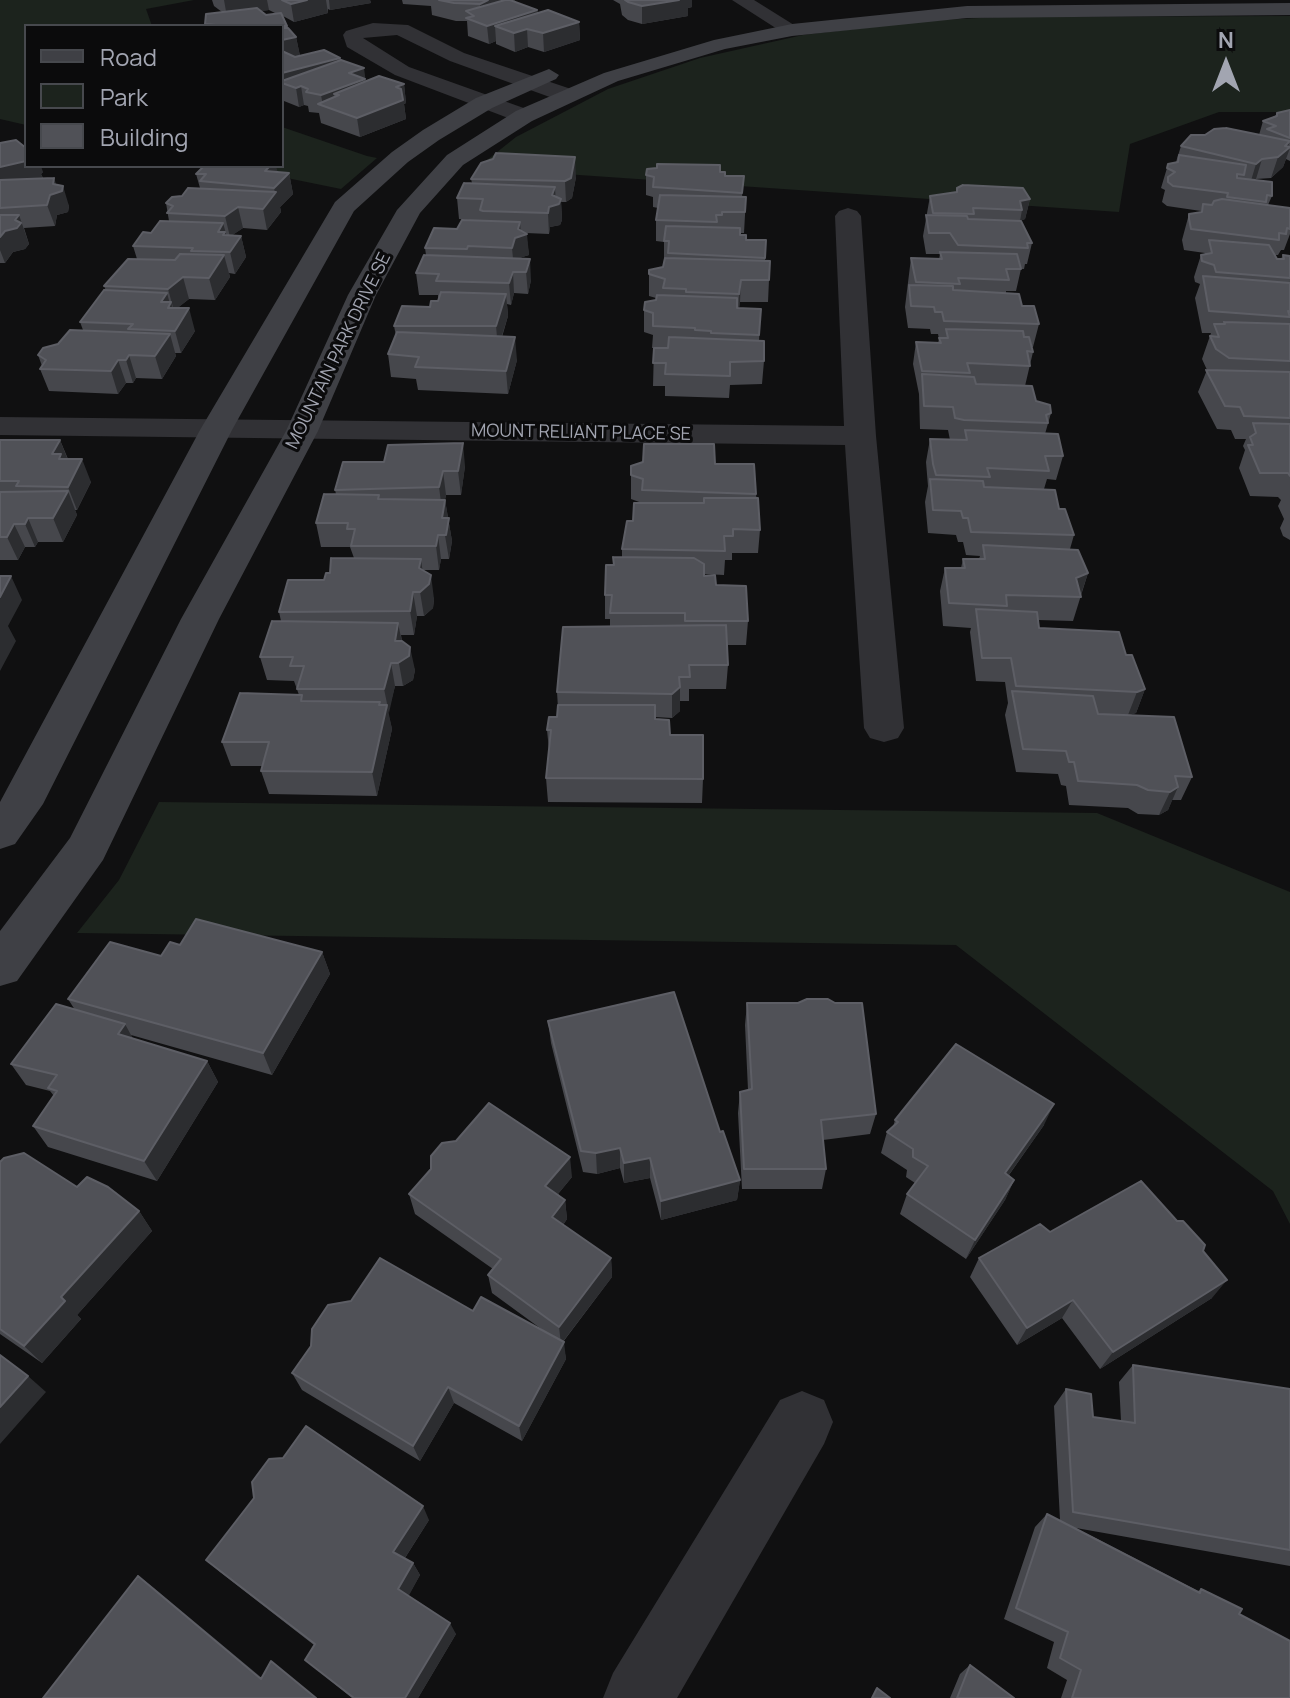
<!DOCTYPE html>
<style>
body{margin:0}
#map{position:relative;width:1290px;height:1698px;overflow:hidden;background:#101011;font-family:Manrope,sans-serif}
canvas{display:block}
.legend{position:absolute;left:24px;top:24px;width:260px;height:144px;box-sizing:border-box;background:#0b0b0c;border:2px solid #47494e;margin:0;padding:10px 14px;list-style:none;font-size:24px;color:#a2a5b1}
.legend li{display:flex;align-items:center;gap:16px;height:40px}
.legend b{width:40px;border:2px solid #47494e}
.north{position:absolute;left:1186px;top:24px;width:80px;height:80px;-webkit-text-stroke:6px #0b0b0c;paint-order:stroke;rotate:0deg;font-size:22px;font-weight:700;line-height:32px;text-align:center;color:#a2a5b1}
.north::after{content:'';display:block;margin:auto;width:28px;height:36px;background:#a2a5b1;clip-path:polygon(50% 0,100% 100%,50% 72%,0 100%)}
</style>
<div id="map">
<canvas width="1290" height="1698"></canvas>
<ul class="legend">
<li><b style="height:10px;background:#3f4045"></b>Road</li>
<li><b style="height:22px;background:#1c231d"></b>Park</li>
<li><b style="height:22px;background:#505157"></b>Building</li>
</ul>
<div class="north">N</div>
</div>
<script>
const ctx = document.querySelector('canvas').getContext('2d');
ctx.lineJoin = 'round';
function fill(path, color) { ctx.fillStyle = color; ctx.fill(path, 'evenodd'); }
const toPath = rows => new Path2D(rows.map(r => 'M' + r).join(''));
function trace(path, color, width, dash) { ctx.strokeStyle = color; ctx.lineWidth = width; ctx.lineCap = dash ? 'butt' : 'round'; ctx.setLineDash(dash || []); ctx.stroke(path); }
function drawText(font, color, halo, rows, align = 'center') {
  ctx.font = font + ' Manrope,sans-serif'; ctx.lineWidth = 6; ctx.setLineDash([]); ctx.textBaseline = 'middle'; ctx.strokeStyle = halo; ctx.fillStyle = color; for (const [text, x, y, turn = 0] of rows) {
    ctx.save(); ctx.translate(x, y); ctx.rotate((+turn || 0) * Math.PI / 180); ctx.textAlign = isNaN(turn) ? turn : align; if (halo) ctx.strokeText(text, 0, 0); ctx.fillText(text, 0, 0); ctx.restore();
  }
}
const green = toPath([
 [0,0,194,0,146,9,152,26,26,26,26,125,0,119],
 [1290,16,1290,112,1219,112,1130,144,1119,212,477,168,516,137,608,89,700,58,803,35,923,21,997,17],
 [282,127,367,156,377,158,341,189,228,166,282,166],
 [159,802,1097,813,1290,892,1290,1224,1273,1191,956,945,77,933,119,880]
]);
const street = toPath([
 [732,0,754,0,802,30,792,36,785,34,732,0],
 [373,23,408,25,464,53,574,90,577,95,574,100,558,100,450,61,397,35,363,38,409,67,532,111,535,116,532,121,516,121,395,75,347,47,343,35,346,31,373,23],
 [848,208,857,211,861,216,876,436,904,728,898,738,884,742,870,738,864,728,845,445,0,435,0,417,844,426,835,216,839,211,848,208],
 [802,1391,824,1400,833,1422,824,1444,677,1698,603,1698,613,1673,780,1400,802,1391]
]);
const secondary = toPath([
 [1290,3,1290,15,967,18,792,36,725,49,618,81,532,121,463,165,420,213,376,295,318,431,219,619,103,860,17,981,0,986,0,931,70,838,181,619,286,431,348,295,397,210,447,155,516,111,604,73,714,40,792,24,967,6,1290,3],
 [549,69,559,75,556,79,492,108,439,140,408,162,354,211,232,430,43,804,15,844,0,849,0,802,200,430,335,202,392,152,423,130,476,98,549,69]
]);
const wall = toPath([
 [212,0,370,0,371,3,330,10,328,9,328,13,294,22,283,16,288,28,296,37,300,56,294,57,340,58,341,60,366,81,404,84,406,103,404,104,406,119,360,137,321,123,319,113,309,112,308,106,304,105,299,107,284,101,282,93,282,26,206,26,205,24,222,12,214,6],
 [269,10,277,14,266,15,260,11],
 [402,0,515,0,515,2,537,10,538,13,579,22,580,40,544,52,528,47,515,52,496,44,496,41,489,44,468,36,467,21,456,21,432,15,431,6,403,4],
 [613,0,692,0,692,7,688,8,688,16,642,24,628,20,622,15,620,4],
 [1290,110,1290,161,1286,159,1283,167,1271,178,1256,179,1254,180,1272,196,1268,205,1290,214,1290,234,1284,250,1281,250,1278,255,1275,255,1277,259,1281,259,1283,255,1290,256,1290,540,1283,536,1280,528,1284,519,1278,506,1281,500,1278,497,1250,496,1239,468,1245,450,1243,446,1246,439,1235,439,1231,430,1217,429,1198,392,1207,370,1202,359,1211,333,1202,333,1195,298,1200,284,1195,282,1194,277,1201,255,1204,255,1205,253,1184,250,1182,240,1189,214,1201,213,1201,211,1167,206,1162,202,1165,190,1161,188,1167,168,1176,162,1181,146,1259,135,1263,121,1275,116,1277,113],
 [0,143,43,172,41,174,43,178,57,185,69,206,68,212,57,215,55,226,24,228,29,244,25,249,13,252,5,263,0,263],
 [278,172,289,173,293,194,280,207,281,212,267,230,243,228,232,235,241,236,246,257,235,274,229,273,230,277,215,300,189,299,177,308,195,331,181,353,175,353,176,356,162,379,136,378,133,383,126,383,118,394,49,391,40,369,42,366,38,355,83,330,80,322,106,291,104,286,137,259,133,246,169,221,166,203,200,188,196,174],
 [720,172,725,176,744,176,742,197,746,197,744,233,740,233,740,235,746,240,766,240,765,261,769,280,768,302,740,302,739,308,761,309,759,341,764,361,762,384,730,385,729,398,665,396,665,386,653,386,654,348,652,348,653,335,644,332,644,310,656,300,656,298,649,296,649,274,663,267,664,260,664,242,656,241,656,220,658,208,653,207,653,197,646,195,646,175],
 [576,177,572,198,566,202,561,202,562,220,560,225,550,227,549,234,526,233,529,255,519,258,531,280,528,294,514,293,511,305,507,304,508,316,502,337,517,360,508,394,418,390,416,379,391,377,388,354,396,336,394,326,430,307,438,300,438,295,419,295,416,273,426,255,425,248,457,229,481,221,459,219,457,198,472,183,471,179],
 [957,188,1030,199,1025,219,1020,221,1032,243,1027,264,1025,264,1024,269,1021,269,1016,291,1006,291,1006,293,1022,306,1039,324,1033,347,1031,347,1033,352,1025,386,1036,401,1051,413,1045,434,1063,456,1056,480,1047,479,1044,489,1059,509,1074,535,1070,549,1088,573,1073,621,1038,620,1039,628,1126,655,1145,689,1136,713,1129,715,1192,777,1181,800,1172,800,1168,810,1159,815,1138,814,1128,808,1069,805,1066,786,1061,785,1058,774,1016,772,1005,715,1008,703,1005,682,976,681,970,632,971,628,943,626,940,591,945,568,961,568,963,559,979,559,980,556,966,555,963,542,958,542,956,535,928,533,925,502,928,486,926,462,930,439,950,440,948,430,920,429,919,394,913,364,916,342,938,343,939,339,938,334,931,334,930,329,908,328,905,307,911,258,939,259,940,254,926,254,923,236,930,196,956,192],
 [0,440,60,440,68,459,91,482,77,510,75,510,77,515,63,542,38,542,35,547,25,547,18,560,0,560],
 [715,464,756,494,760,530,758,553,732,553,732,560,725,560,724,575,704,574,716,585,748,621,746,645,727,645,728,665,726,689,689,689,689,701,680,701,680,711,672,718,655,717,655,719,670,735,703,779,702,803,548,802,546,778,549,750,547,730,557,717,558,708,557,692,610,626,610,619,605,619,605,595,614,565,622,557,622,549,642,503,631,499,631,475],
 [465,466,461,495,446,495,445,500,452,541,449,559,441,559,439,570,422,570,434,599,433,608,424,616,417,616,414,635,401,635,402,641,415,670,413,680,403,686,395,686,388,713,392,729,377,796,269,794,261,771,262,766,231,766,222,742,299,695,294,681,267,680,260,657,281,621,279,612,324,580,330,573,354,558,350,547,321,547,316,523,336,494,335,490],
 [180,945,322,952,330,974,272,1075,131,1035,133,1039,207,1061,218,1082,157,1181,48,1147,33,1126,54,1096,50,1091,26,1085,11,1064,75,1010,68,999,161,956],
 [747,1003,876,1114,870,1134,823,1140,826,1169,822,1189,742,1189,738,1113,740,1092,748,1090,745,1025],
 [548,1021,720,1132,740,1180,737,1200,661,1220,650,1178,624,1183,620,1168,597,1174,583,1172,551,1043],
 [895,1120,1044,1125,1009,1175,1014,1180,1005,1200,966,1259,900,1214,907,1194,915,1183,906,1177,907,1170,881,1153,887,1132,893,1127],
 [0,1162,77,1187,139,1211,152,1231,77,1315,81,1319,42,1363,0,1334],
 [572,1177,558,1194,565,1200,567,1219,563,1225,611,1258,612,1277,563,1342,566,1359,522,1441,454,1403,420,1461,302,1390,292,1373,473,1311,544,1331,492,1293,488,1275,493,1269,415,1214,409,1194],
 [1050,1232,1203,1251,1212,1298,1100,1369,1062,1318,1017,1345,970,1277,979,1258],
 [1133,1365,1290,1389,1290,1566,1076,1528,1198,1591,1201,1589,1239,1614,1290,1698,1061,1698,1067,1680,1047,1668,1054,1642,1004,1619,1035,1527,1047,1514,1060,1520,1054,1406,1066,1389,1093,1417,1121,1421,1119,1382],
 [429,1520,405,1558,413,1563,420,1575,408,1596,456,1634,418,1698,352,1698,305,1660,314,1645,220,1572,206,1560],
 [970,1665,1014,1698,950,1698,960,1674]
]);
const shadedWall = toPath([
 [224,0,267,0,269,10,227,17],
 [307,0,326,0,328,13,294,22,291,4],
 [329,0,370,0,371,3,330,10],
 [488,0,515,0,515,6,481,21,480,4],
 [678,0,692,0,692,7,688,8,688,16,642,24,642,6],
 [537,10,538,28,527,29,528,47,515,52,514,33,495,26,496,41,489,44,487,26],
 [579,22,580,40,544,52,543,33],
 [296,37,300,56,287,58,282,66,282,40],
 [340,58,343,77,301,86,304,105,299,107,296,88,282,83,282,73],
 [364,68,368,98,339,95,334,94,337,109,323,106,321,95,349,73],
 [404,84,406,103,404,104,406,119,360,137,357,118,396,87],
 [1290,141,1287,150,1290,148,1283,167,1271,178,1278,157,1285,146],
 [575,157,576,177,572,198,566,202,565,181],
 [1262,159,1256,179,1250,184,1256,164],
 [26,161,26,166,41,166,43,172,41,174,43,179,0,190,0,167],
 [270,166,276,166,280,181,265,171],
 [289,173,293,194,280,207,281,212,267,230,263,209,275,193,274,188],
 [54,178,59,192,63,186,69,206,68,212,57,215,55,226,47,205],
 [555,187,556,205,561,199,562,220,560,225,550,227,549,234,548,213],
 [1030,199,1025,219,1020,221,1022,210,1020,201],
 [238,207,243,228,230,237,225,216],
 [19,215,29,244,25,249,13,252,5,263,0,250,0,237],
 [520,222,521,236,527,234,529,255,516,259,514,269,512,248],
 [223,223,229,244,223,253,218,232],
 [241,236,246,257,235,274,230,252],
 [224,255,230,277,215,300,209,278],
 [530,259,531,280,528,294,526,272],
 [513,272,514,293,511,305,509,283],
 [183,277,189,299,174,311,168,289],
 [741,280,740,302,738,316,739,294],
 [167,293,170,304,171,302,177,324,161,302],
 [506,294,508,316,498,348,496,326],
 [189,308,195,331,181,353,175,331],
 [170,334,176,356,162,379,155,356],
 [515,337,517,360,508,394,506,371],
 [129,355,136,378,133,383,126,360],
 [118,360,126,383,118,394,111,371],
 [60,440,69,463,67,467,52,454],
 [463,443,465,466,461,495,458,471],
 [82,459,91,482,77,510,68,487],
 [443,471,446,495,442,510,439,487],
 [68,491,77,515,63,542,53,518],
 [445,500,452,541,449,559,442,518],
 [28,518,38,542,35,547,25,524],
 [14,524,25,547,18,560,7,537],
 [438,535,441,559,439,570,436,546],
 [421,559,424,582,431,575,434,599,433,608,424,616,420,592,419,568],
 [1088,573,1080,597,1076,578],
 [11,576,22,600,8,626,16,641,0,671,0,597],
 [413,592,417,616,414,635,410,611],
 [398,623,403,647,410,647,415,670,413,680,403,686,395,641],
 [391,663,395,686,389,713,384,689],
 [680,687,680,711,672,718,672,694],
 [1145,689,1136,713,1128,715,1137,692],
 [380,702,383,720,387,705,392,729,377,796,372,772],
 [1178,787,1168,810,1159,815,1170,792],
 [322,952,330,974,272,1075,263,1053],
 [125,1024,137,1046,118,1034],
 [207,1061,218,1082,157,1181,144,1161],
 [1054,1104,1044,1125,996,1193,1005,1173],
 [620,1148,620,1168,597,1174,596,1153],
 [570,1157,572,1177,548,1206,545,1186],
 [650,1158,650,1178,624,1183,624,1163],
 [740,1180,737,1200,661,1220,661,1201],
 [1014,1180,1005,1200,966,1259,975,1240],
 [565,1200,567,1219,555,1236,552,1217],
 [139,1211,152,1231,77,1315,81,1319,42,1363,24,1346,61,1297],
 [611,1258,612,1277,561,1344,559,1327],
 [1227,1280,1212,1298,1100,1369,1113,1352],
 [1073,1300,1062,1318,1017,1345,1027,1328],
 [564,1342,566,1359,522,1441,519,1426],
 [28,1376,46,1392,0,1444,0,1407],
 [448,1387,454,1403,420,1461,413,1446],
 [423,1506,429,1520,401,1564,393,1552],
 [413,1563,420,1575,406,1601,398,1589],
 [138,1576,154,1588,274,1688,261,1679],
 [450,1623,456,1634,418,1698,405,1698]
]);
const building = toPath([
 [282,0,307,0,291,4,282,0],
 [439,0,488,0,480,4,454,3,439,0],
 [505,0,510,0,537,10,487,26,466,18,474,16,466,11,505,0],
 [625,0,679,0,642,6,628,2,625,0],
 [257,8,266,15,281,13,287,26,217,26,216,25,205,24,206,14,257,8],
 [548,10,579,22,543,33,527,29,514,33,495,26,548,10],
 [282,28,288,28,296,37,282,40,282,28],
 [324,50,340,58,282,73,282,51,295,57,324,50],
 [341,60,364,68,349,73,365,79,321,95,306,92,308,89,301,86,296,88,282,83,282,81,341,60],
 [379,76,404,84,396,87,401,89,403,100,357,118,318,104,339,95,334,94,379,76],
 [1290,110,1290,138,1267,129,1276,126,1263,121,1277,116,1277,113,1290,110],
 [1226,128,1290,141,1285,146,1290,147,1278,157,1262,159,1256,164,1181,146,1191,135,1205,135,1214,129,1226,128],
 [16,140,26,148,26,161,0,167,0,143,16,140],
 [496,153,575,157,571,178,565,181,471,179,481,163,493,159,496,153],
 [1179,155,1246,165,1244,175,1237,174,1237,178,1272,182,1272,196,1267,195,1266,202,1227,197,1228,193,1173,186,1168,182,1168,177,1175,172,1167,168,1168,164,1178,162,1179,155],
 [657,164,720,165,720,172,725,172,725,176,744,176,742,193,653,187,654,177,646,175,647,169,657,168,657,164],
 [204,166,270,166,265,171,289,173,274,188,200,181,206,174,196,174,204,166],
 [54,178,53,184,63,186,62,191,50,195,47,205,0,208,0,180,54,178],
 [464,183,555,187,552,195,561,199,559,204,549,207,548,213,483,211,480,210,483,199,457,198,464,183],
 [963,185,1023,188,1030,199,1020,201,1022,210,973,208,974,214,933,213,930,196,957,192,957,188,963,185],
 [188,188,276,192,263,209,238,207,225,216,167,213,173,206,166,203,172,197,182,196,188,188],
 [660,195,746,197,745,212,722,212,722,215,716,215,717,222,656,220,660,195],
 [1222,199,1290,208,1290,229,1287,228,1286,234,1279,233,1279,240,1191,229,1189,219,1189,214,1202,212,1203,204,1212,205,1214,201,1222,199],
 [0,215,19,215,15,220,21,223,17,228,5,231,0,237,0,215],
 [926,215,967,216,968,219,1021,221,1032,243,1027,243,1028,248,958,245,950,233,929,233,926,215],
 [462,220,520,222,518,229,527,234,515,238,512,248,468,246,467,249,425,248,434,228,457,229,462,220],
 [160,221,223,223,218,232,225,232,223,235,241,236,230,252,191,251,193,248,133,246,143,232,151,233,160,221],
 [666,226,740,228,740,235,746,235,746,240,766,240,765,258,668,253,669,241,664,241,666,226],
 [1209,240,1269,245,1277,259,1284,259,1283,255,1290,256,1290,278,1216,272,1214,265,1202,261,1201,255,1212,253,1209,240],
 [940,252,1017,254,1021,269,1006,269,1009,280,958,278,960,284,916,282,911,258,942,259,940,252],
 [180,254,224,255,209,278,183,277,168,289,104,286,128,259,175,260,180,254],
 [424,255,530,259,526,272,513,272,509,283,436,281,439,274,416,273,424,255],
 [665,258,770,261,769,280,741,280,739,294,686,292,686,289,663,288,665,279,649,274,649,270,663,267,665,258],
 [1203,276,1290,283,1290,312,1288,311,1290,317,1209,311,1203,276],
 [909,285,953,286,953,290,1019,294,1022,306,1034,306,1039,324,944,321,942,312,935,312,934,307,911,306,909,285],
 [104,290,167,293,161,302,171,302,168,308,189,308,175,331,128,329,133,324,80,322,104,290],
 [441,292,506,294,496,326,394,326,402,306,430,307,431,301,438,301,441,292],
 [657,295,737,298,737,308,761,309,759,335,711,333,711,331,695,330,695,328,653,326,653,313,644,310,645,302,656,300,657,295],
 [1224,322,1290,324,1290,361,1229,358,1216,349,1210,336,1219,337,1214,324,1225,324,1224,322],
 [946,329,1023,331,1024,337,1029,337,1033,352,1027,351,1030,366,967,363,970,373,922,371,916,342,941,343,939,338,948,338,946,329],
 [70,330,170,334,155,356,129,355,126,360,118,360,111,371,40,369,46,360,38,355,43,348,58,344,70,330],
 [397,332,515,337,506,371,415,367,419,357,388,354,397,332],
 [669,337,764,341,764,361,730,362,730,376,665,374,666,363,653,363,654,348,668,348,669,337],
 [1206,370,1290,372,1290,418,1244,416,1240,407,1225,406,1206,370],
 [922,374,974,377,976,384,1032,386,1036,401,1050,405,1051,413,1046,415,1048,423,964,420,955,418,953,407,924,406,922,374],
 [1253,423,1290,424,1290,476,1288,473,1260,473,1248,445,1253,445,1250,437,1256,433,1253,423],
 [965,430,1058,434,1063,456,1045,456,1049,471,987,468,990,477,936,475,933,464,930,439,967,440,965,430],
 [0,440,60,440,52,454,61,454,59,459,82,459,68,487,16,486,19,481,0,481,0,440],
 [463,443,458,471,443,471,439,487,335,490,343,462,384,462,388,445,463,443],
 [644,444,714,444,715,464,754,464,756,494,642,490,643,479,631,475,631,466,643,462,644,444],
 [930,479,983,481,984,487,1055,490,1059,509,1065,509,1074,535,971,532,968,518,963,518,961,511,933,510,930,479],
 [68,491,53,518,28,518,25,524,14,524,7,537,0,537,0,492,68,491],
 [324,494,379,495,378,499,445,500,442,518,449,518,446,535,438,535,436,546,351,546,355,529,347,529,348,523,316,523,324,494],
 [704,498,758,498,760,530,733,529,733,536,724,536,725,551,622,549,627,521,633,521,634,503,704,503,704,498],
 [983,545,1078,550,1088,573,1076,578,1081,597,1006,595,1007,606,949,603,945,568,965,568,963,559,985,559,983,545],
 [613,557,694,558,704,564,704,576,715,575,716,585,746,586,748,621,685,621,685,613,610,613,612,595,605,595,606,565,614,565,613,557],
 [331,558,421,559,419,568,431,575,429,584,420,592,413,592,410,611,279,612,288,580,324,580,326,573,330,573,331,558],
 [0,576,11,576,0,597,0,576],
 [976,609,1037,612,1039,628,1119,632,1126,655,1132,655,1145,689,1137,692,1016,686,1011,658,982,658,976,609],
 [272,621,398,623,395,641,402,641,410,647,409,656,398,663,391,663,384,689,297,689,304,666,290,666,293,657,260,657,272,621],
 [726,625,728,665,689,665,690,677,679,677,680,687,672,694,557,692,563,627,726,625],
 [1012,691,1093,696,1098,714,1174,717,1192,777,1175,776,1178,787,1170,792,1148,790,1137,785,1078,781,1074,762,1069,762,1066,751,1023,749,1012,691],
 [240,693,302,695,301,701,380,702,379,705,387,705,372,772,261,771,269,742,222,742,240,693],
 [558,705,655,705,655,719,669,720,670,735,703,735,703,779,546,778,551,730,547,730,549,717,557,717,558,705],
 [196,919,322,952,263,1053,68,999,110,942,161,956,170,942,180,945,196,919],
 [674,992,720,1132,723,1131,740,1180,661,1201,650,1158,624,1163,620,1148,596,1153,581,1151,548,1021,674,992],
 [807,999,828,999,835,1003,862,1003,876,1114,821,1120,826,1169,744,1169,740,1092,752,1089,747,1003,798,1003,807,999],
 [56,1004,125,1024,118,1034,207,1061,144,1161,33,1126,57,1091,48,1088,57,1075,11,1064,56,1004],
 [956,1044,1054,1104,1005,1173,1014,1180,975,1240,907,1194,928,1166,913,1157,913,1149,887,1132,898,1122,895,1120,956,1044],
 [489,1103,570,1157,545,1186,565,1200,552,1217,611,1258,559,1327,488,1275,501,1259,409,1194,431,1169,431,1156,442,1143,456,1141,489,1103],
 [24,1153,77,1187,87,1177,108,1187,139,1211,61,1297,65,1301,24,1346,0,1329,0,1162,4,1158,24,1153],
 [1141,1181,1177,1221,1183,1221,1205,1245,1203,1251,1227,1280,1113,1352,1073,1300,1027,1328,979,1258,1040,1224,1050,1232,1141,1181],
 [380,1258,473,1311,481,1297,564,1342,519,1426,448,1387,413,1446,292,1373,311,1346,312,1329,328,1305,351,1301,380,1258],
 [0,1355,28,1376,0,1407,0,1355],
 [1133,1365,1290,1389,1290,1550,1073,1512,1066,1389,1091,1394,1093,1417,1135,1423,1133,1365],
 [306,1426,423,1506,393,1552,413,1563,398,1589,450,1623,405,1698,354,1698,305,1660,315,1644,206,1560,254,1498,252,1482,269,1459,283,1458,306,1426],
 [1047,1514,1200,1593,1201,1589,1242,1609,1239,1614,1290,1641,1290,1698,1072,1698,1081,1670,1060,1658,1068,1632,1016,1608,1047,1514],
 [138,1576,261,1679,271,1661,316,1698,43,1698,138,1576],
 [970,1665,1014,1698,957,1698,970,1665],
 [877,1688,890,1698,872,1698,877,1688]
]);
const farStreetnames = [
 ["MOUNTAIN PARK DRIVE SE",339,351,-64],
 ["MOUNT RELIANT PLACE SE",581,433,1]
];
fill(green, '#1c231d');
fill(street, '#313135');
fill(secondary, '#3f4045');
fill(wall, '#46474c');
fill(shadedWall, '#2c2d30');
fill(building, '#505157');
trace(building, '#5d5e65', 2);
drawText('18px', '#a2a5b1', '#0b0b0c', farStreetnames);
</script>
